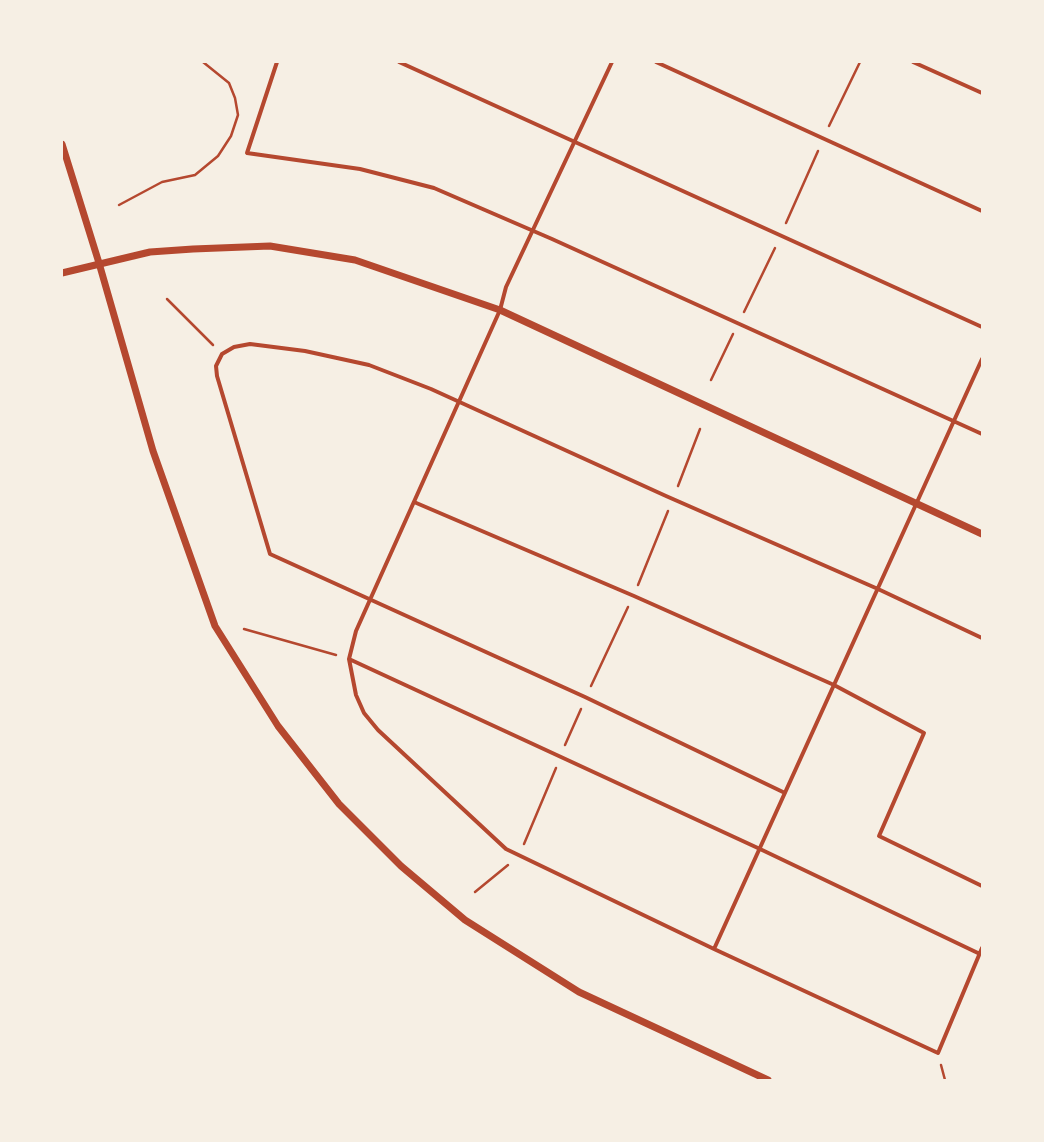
<!DOCTYPE html>
<style>
body{margin:0}
#map{position:relative;width:1044px;height:1142px;overflow:hidden;background:#f6efe4;font-family:Signika,sans-serif}
canvas{display:block}
.frame{position:absolute;inset:0;border:63px solid #f6efe4;pointer-events:none}
</style>
<div id="map">
<canvas width="1044" height="1142"></canvas>
<div class="frame"></div>
</div>
<script>
const ctx = document.querySelector('canvas').getContext('2d');
ctx.lineJoin = 'round';
const toPath = rows => new Path2D(rows.map(r => 'M' + r).join(''));
function trace(path, color, width, dash) { ctx.strokeStyle = color; ctx.lineWidth = width; ctx.lineCap = dash ? 'butt' : 'round'; ctx.setLineDash(dash || []); ctx.stroke(path); }
const path = toPath([
 [829,126,860,62],
 [119,205,162,182,195,175,218,156,231,136,238,115,235,98,229,83,203,62],
 [786,223,818,151],
 [167,299,213,345],
 [744,312,775,248],
 [711,380,733,334],
 [678,486,700,429],
 [638,585,668,511],
 [244,629,336,655],
 [591,686,628,607],
 [565,745,581,709],
 [524,844,556,768],
 [475,892,508,865],
 [941,1065,945,1080]
]);
const minor = toPath([
 [277,62,247,153,360,169,434,188,552,239,982,434],
 [399,62,982,327],
 [612,62,506,287,500,310,356,631,349,659,356,695,364,713,378,730,506,849,714,949,938,1053,982,948],
 [656,62,982,211],
 [913,62,982,93],
 [414,502,634,596,834,685,924,733,879,836,982,886],
 [349,659,760,849,980,954],
 [785,793,585,697,270,554,217,376,216,366,222,354,234,347,250,344,305,351,369,365,431,389,666,496,878,589,982,638],
 [714,949,982,359]
]);
const tertiary = toPath([
 [62,144,99,263,153,451,215,626,278,726,339,804,401,866,465,920,579,992,768,1080],
 [62,273,150,252,193,249,270,246,355,260,500,310,982,534]
]);
trace(path, '#b5482f', 2.5);
trace(minor, '#b5482f', 4);
trace(tertiary, '#b5482f', 7);
</script>
